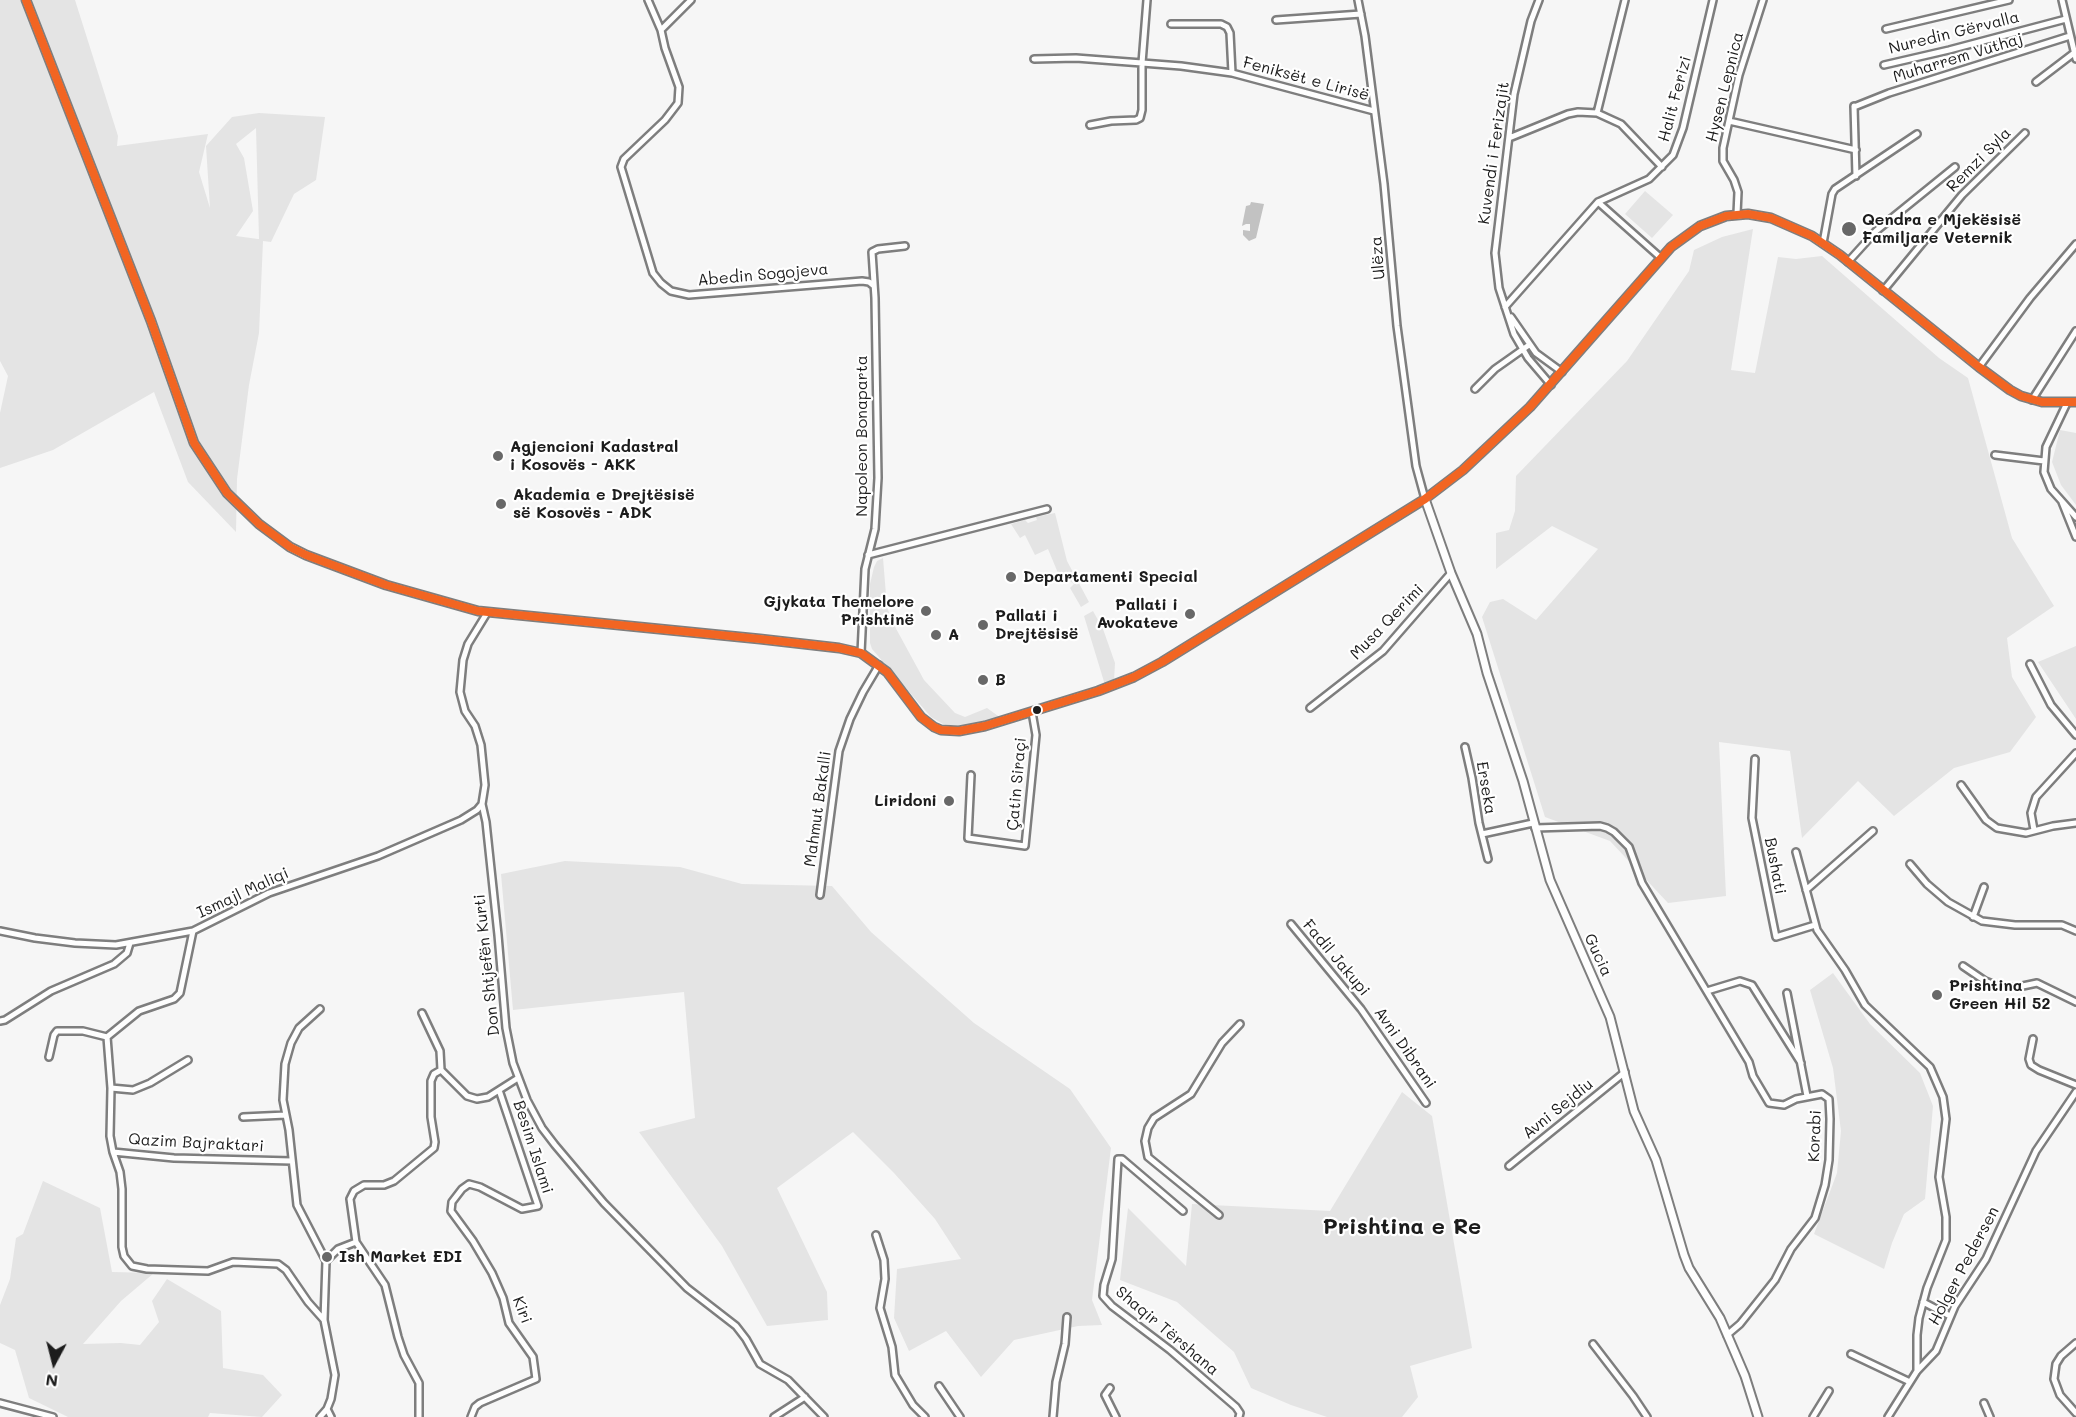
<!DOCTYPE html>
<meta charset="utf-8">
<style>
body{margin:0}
#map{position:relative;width:2076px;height:1417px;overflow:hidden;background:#f6f6f6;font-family:Mali,sans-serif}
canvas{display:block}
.north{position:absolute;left:24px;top:1333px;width:60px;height:60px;-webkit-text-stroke:4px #fff;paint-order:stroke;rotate:187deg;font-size:16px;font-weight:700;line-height:24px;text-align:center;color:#1c1c1c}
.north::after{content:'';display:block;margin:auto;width:21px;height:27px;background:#1c1c1c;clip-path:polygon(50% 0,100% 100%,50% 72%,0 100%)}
</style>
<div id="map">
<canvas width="2076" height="1417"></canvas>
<div class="north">N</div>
</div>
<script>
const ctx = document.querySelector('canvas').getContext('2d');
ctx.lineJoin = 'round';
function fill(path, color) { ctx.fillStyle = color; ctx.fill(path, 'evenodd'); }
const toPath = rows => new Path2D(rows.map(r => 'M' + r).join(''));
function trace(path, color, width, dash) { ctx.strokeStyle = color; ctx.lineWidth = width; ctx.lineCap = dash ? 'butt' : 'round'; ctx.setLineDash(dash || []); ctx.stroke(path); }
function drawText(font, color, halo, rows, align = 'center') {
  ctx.font = font + ' Mali,sans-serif'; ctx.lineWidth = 4.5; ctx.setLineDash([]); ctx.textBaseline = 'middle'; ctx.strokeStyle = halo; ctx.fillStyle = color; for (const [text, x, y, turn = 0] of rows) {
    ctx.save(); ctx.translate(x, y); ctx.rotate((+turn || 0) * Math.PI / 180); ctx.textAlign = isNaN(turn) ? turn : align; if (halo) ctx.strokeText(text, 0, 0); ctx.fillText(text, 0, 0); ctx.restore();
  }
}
const green = toPath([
 [0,0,75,0,118,136,117,146,208,134,199,172,210,208,206,146,232,117,259,113,325,117,316,180,294,194,271,242,263,241,259,333,249,385,237,479,236,532,188,482,154,392,53,450,0,468,0,413,8,376,0,361],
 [256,128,259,239,258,239,236,236,253,211,244,158,236,144],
 [1645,191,1673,215,1652,238,1625,214],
 [1753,229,1731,370,1755,373,1778,257,1796,259,1822,256,1939,358,1968,378,2012,538,2054,606,2007,638,2012,677,2036,717,2010,752,1954,768,1894,816,1858,781,1802,838,1790,751,1719,742,1726,896,1668,903,1610,841,1545,817,1482,617,1490,602,1503,599,1536,620,1598,549,1552,526,1496,569,1496,533,1509,530,1515,511,1516,476,1627,361,1689,271,1694,250,1722,237],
 [2060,430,2076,433,2076,505,2061,485,2052,462],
 [1055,513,1067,561,1089,602,1081,607,1070,588,1074,584,1070,581,1066,583,1058,573,1048,549,1035,555,1025,535,1020,538,1011,524,1025,520,1028,523,1037,520,1036,517],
 [883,558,887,607,893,623,924,680,955,713,965,717,987,708,1001,718,963,727,943,724,931,717,872,649,870,643,870,584,874,567,877,561],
 [1093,611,1103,629,1115,663,1114,681,1105,685,1084,616],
 [2076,646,2076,719,2038,662],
 [565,861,680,867,742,884,832,886,871,932,974,1023,1070,1089,1111,1148,1092,1300,1102,1325,1078,1326,1014,1340,981,1377,946,1331,909,1351,894,1318,897,1269,961,1259,935,1219,894,1173,853,1132,777,1188,827,1292,828,1320,767,1326,722,1246,639,1132,695,1118,684,992,513,1010,501,874],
 [1833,973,1870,1024,1920,1073,1933,1106,1925,1199,1904,1214,1892,1243,1884,1269,1814,1234,1837,1173,1841,1131,1833,1068,1810,990],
 [1402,1092,1432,1116,1472,1348,1410,1366,1418,1397,1402,1417,1327,1417,1291,1405,1251,1388,1234,1352,1177,1302,1120,1280,1128,1208,1186,1266,1192,1204,1330,1211],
 [43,1181,100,1208,112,1272,154,1273,121,1301,83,1344,121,1343,140,1345,159,1322,152,1301,167,1279,221,1311,223,1368,263,1375,282,1395,262,1417,210,1413,208,1417,68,1417,29,1398,15,1350,0,1343,0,1305,10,1279,16,1238,23,1234]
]);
const water = toPath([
 [1251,202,1264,204,1256,238,1249,241,1243,235,1243,230,1250,231,1250,224,1246,224,1242,226,1246,206,1250,205]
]);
const minor = toPath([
 [648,0,661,30],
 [691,0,661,30,665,48,679,87,678,103,665,120,624,159,621,167,653,273,661,283,671,291,689,295,862,281,869,282,874,286],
 [1147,0,1142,63,1181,66,1232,73,1374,111],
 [1358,0,1365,36,1384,184,1397,326,1416,466,1425,499],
 [1539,0,1531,21,1514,94,1495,253,1499,288,1514,334,1528,358,1551,385],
 [2062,0,2076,59],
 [1276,20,1361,14],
 [1171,24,1221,24,1227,27,1230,33,1232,73],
 [1886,29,2009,0],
 [1034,59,1076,58,1142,63,1142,110,1140,118,1136,120,1111,121,1090,125],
 [1884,65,1949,50,2066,19],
 [2036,82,2074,53],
 [1854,106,1856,176],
 [1854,107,1889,93,2070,36],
 [1597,113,1625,0],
 [1729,121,1856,150],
 [1509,138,1568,114,1578,112,1597,113,1621,124,1662,167],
 [1598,202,1661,258],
 [1737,214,1738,192,1734,180,1723,161,1723,148,1739,75,1763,0],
 [1823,243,1832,194,1835,189,1917,134],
 [1848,262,1876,231,1955,167],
 [1883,291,1962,195,2025,133],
 [1505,307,1598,202,1649,179,1673,155,1683,128,1713,0],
 [1511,317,1536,353,1562,372],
 [1979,367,2030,298,2076,244],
 [1475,389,1495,369,1529,345],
 [2032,400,2076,331],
 [2067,403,2046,447,2044,472,2051,489,2076,517],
 [1995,455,2044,461],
 [2062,502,2076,537],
 [868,555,1047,509],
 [487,613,468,644,463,660,460,692,465,711,475,726,481,745,485,785,482,804,486,822,498,935,506,1028,513,1063,527,1100,542,1128,555,1145,604,1203,687,1288,736,1326,746,1339,760,1364,788,1380,824,1417],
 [861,653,865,569,875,529,878,478,875,298,872,252,878,249,905,246],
 [2030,664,2051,705,2076,735],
 [1310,708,1383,651,1451,573],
 [1465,747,1472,778,1479,823,1488,859],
 [1755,759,1752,818,1776,937,1815,925],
 [971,775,968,838,1025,846,1036,735,1032,712],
 [1961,785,1986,820,1997,828,2026,833,2053,826,2076,823],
 [1535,828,1600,826,1607,828,1614,832,1629,847,1642,883,1749,1062,1753,1076,1769,1103,1784,1105,1796,1099,1822,1094,1829,1099,1830,1119,1829,1160,1825,1185,1815,1218,1791,1249,1775,1280,1740,1324,1727,1335],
 [2034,830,2031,813,2036,797,2076,753],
 [1482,834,1533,823],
 [1796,852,1817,930,1845,970,1865,1005,1930,1067,1943,1097,1946,1119,1939,1177,1946,1217,1946,1240,1927,1288,1919,1318,1917,1335,1917,1371],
 [1910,864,1927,884,1948,902,1982,921,2015,925,2062,925,2076,931],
 [1806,890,1873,831],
 [820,895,839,751,850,719,863,692,879,665],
 [1973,917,1984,887],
 [1291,924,1361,1009,1426,1103],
 [0,931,35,938,75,943,116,945,193,931,269,893,378,856,461,820,477,810,482,804],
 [193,931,180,993,174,999,139,1011,107,1037,111,1088,110,1136,113,1152,174,1158,292,1161],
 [1963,966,1985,981,2000,987,2018,987,2037,983,2076,1002],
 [1707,991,1740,981,1752,985,1801,1063],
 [1787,993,1807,1096],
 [320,1009,299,1028,291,1043,285,1064,283,1100,289,1130,297,1205,326,1261],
 [422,1013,440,1051,441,1070,467,1096,477,1099,488,1097,518,1078],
 [0,1021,5,1020,51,991,114,964,127,953,130,943],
 [2033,1039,2029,1059,2031,1065,2039,1070,2076,1085],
 [49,1057,54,1035,57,1031,83,1031,107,1037],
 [111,1088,133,1090,150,1083,188,1060],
 [243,1117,286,1115],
 [113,1152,120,1172,122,1189,122,1247,124,1256,132,1266,147,1269,208,1271,233,1262,278,1264,286,1270,308,1302,324,1320],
 [1509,1166,1625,1072],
 [1183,1211,1122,1159,1118,1159,1112,1259,1104,1285,1103,1296,1112,1306,1170,1350,1236,1407,1240,1413,1239,1417],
 [1219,1215,1148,1157,1145,1141,1148,1128,1154,1118,1191,1094,1222,1043,1240,1024],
 [876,1235,884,1260,885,1279,880,1308,892,1347,895,1375,913,1405,925,1417],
 [1923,1302,1950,1316],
 [2076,1343,2061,1356,2056,1364,2054,1379,2060,1395,2076,1413],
 [1593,1344,1633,1396,1647,1417],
 [1851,1354,1910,1382],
 [939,1386,960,1417],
 [1110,1388,1105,1395,1116,1417],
 [0,1403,53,1417],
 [1984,1403,1990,1417],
 [327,1409,331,1417],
 [320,1417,327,1409,331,1399,335,1375,324,1320,326,1261,338,1249,356,1242],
 [419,1417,419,1383,404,1355,398,1337,385,1285,356,1242,350,1199,354,1191,364,1185,384,1185,394,1181,434,1148,435,1142,431,1117,431,1081,434,1074,441,1070],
 [471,1417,475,1407,480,1403,536,1379,533,1357,509,1323,503,1298,492,1273,473,1241,451,1211,452,1202,462,1189,469,1184,480,1187,522,1209,538,1206,499,1090],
 [774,1417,805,1397],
 [1053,1417,1056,1382,1065,1344,1067,1317],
 [1813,1417,1829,1391],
 [1888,1417,1917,1371,1936,1351,1955,1306,1986,1259,2036,1151,2076,1092]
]);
const tertiary = toPath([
 [26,0,151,321,194,443,227,493,259,524,290,547,306,555,386,585,478,611,760,639,839,648,861,653,887,672,921,717,934,727,941,730,959,731,985,726,1098,691,1134,677,1162,662,1425,499,1463,470,1530,407,1671,247,1700,226,1726,216,1748,214,1771,218,1812,236,1840,255,1979,367,2010,390,2021,396,2042,402,2076,402],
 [1425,499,1451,573,1477,634,1487,673,1523,781,1550,880,1610,1017,1634,1111,1656,1160,1684,1255,1689,1268,1720,1318,1736,1355,1745,1376,1758,1417]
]);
const bus1 = toPath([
 [26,0,151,321,194,443,227,493,259,524,290,547,306,555,386,585,478,611,760,639,839,648,861,653,887,672,921,717,934,727,941,730,959,731,985,726,1098,691,1134,677,1162,662,1425,499,1463,470,1530,407,1671,247,1700,226,1726,216,1748,214,1771,218,1812,236,1840,255,1979,367,2010,390,2021,396,2042,402,2076,402]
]);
const markers = [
 [1849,229,8,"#686868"],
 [498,456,6,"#686868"],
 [501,504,6,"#686868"],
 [1011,577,6,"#686868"],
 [926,611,6,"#686868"],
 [1190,614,6,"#686868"],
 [983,625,6,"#686868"],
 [936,635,6,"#686868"],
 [983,680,6,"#686868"],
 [1037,710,5,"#1c1c1c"],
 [949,801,6,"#686868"],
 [1937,995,6,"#686868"],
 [327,1257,6,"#686868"]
];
const streetNames = [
 ["Nuredin Gërvalla",1954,33,-14],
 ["Muharrem Vuthaj",1958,58,-17],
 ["Feniksët e Lirisë",1306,79,15],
 ["Hysen Lepnica",1725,87,-76],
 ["Halit Ferizi",1675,99,-75],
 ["Kuvendi i Ferizajit",1494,153,-82],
 ["Remzi Syla",1979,160,-45],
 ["Ulëza",1378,258,-95],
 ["Abedin Sogojeva",763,275,-5],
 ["Napoleon Bonaparta",862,436,-90],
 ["Musa Qerimi",1387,622,-46],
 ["Çatin Siraçi",1017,784,-85],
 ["Erseka",1486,788,80],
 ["Mahmut Bakalli",818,809,-82],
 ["Bushati",1775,866,79],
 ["Ismajl Maliqi",243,893,-25],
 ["Gucia",1598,955,65],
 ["Fadil Jakupi",1336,958,50],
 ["Don Shtjefën Kurti",487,965,-96],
 ["Avni Dibrani",1405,1048,55],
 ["Avni Sejdiu",1558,1109,-39],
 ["Korabi",1815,1136,-88],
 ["Qazim Bajraktari",196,1143,3],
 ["Besim Islami",533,1147,72],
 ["Holger Pedersen",1964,1266,-62],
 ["Kiri",522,1310,69],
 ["Shaqir Tërshana",1167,1331,40]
];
const poiNames = [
 ["Qendra e Mjekësisë",1862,220],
 ["Familjare Veternik",1862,238],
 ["Agjencioni Kadastral",510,447],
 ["i Kosovës - AKK",510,465],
 ["Akademia e Drejtësisë",513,495],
 ["së Kosovës - ADK",513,513],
 ["Departamenti Special",1023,577],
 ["Gjykata Themelore",914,602,"right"],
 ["Prishtinë",914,620,"right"],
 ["Pallati i",1178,605,"right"],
 ["Avokateve",1178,623,"right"],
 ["Pallati i",995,616],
 ["Drejtësisë",995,634],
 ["A",948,635],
 ["B",995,680],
 ["Liridoni",937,801,"right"],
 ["Prishtina",1949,986],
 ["Green Hil 52",1949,1004],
 ["Ish Market EDI",339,1257]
];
const districtNames = [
 ["Prishtina e Re",1402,1227]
];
fill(green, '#e4e4e4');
fill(water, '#c2c2c2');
trace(minor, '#7e7e7e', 10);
trace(tertiary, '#7e7e7e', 11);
trace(minor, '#fefefe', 5);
trace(tertiary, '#fefefe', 7);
trace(bus1, '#f26522', 8);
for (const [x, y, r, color] of markers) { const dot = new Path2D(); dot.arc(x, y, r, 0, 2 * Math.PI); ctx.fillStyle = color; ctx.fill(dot); trace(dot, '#fff', 2); }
drawText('16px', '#1c1c1c', '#fff', streetNames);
drawText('bold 16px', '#1c1c1c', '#fff', poiNames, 'left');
drawText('bold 22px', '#1c1c1c', '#fff', districtNames);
</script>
